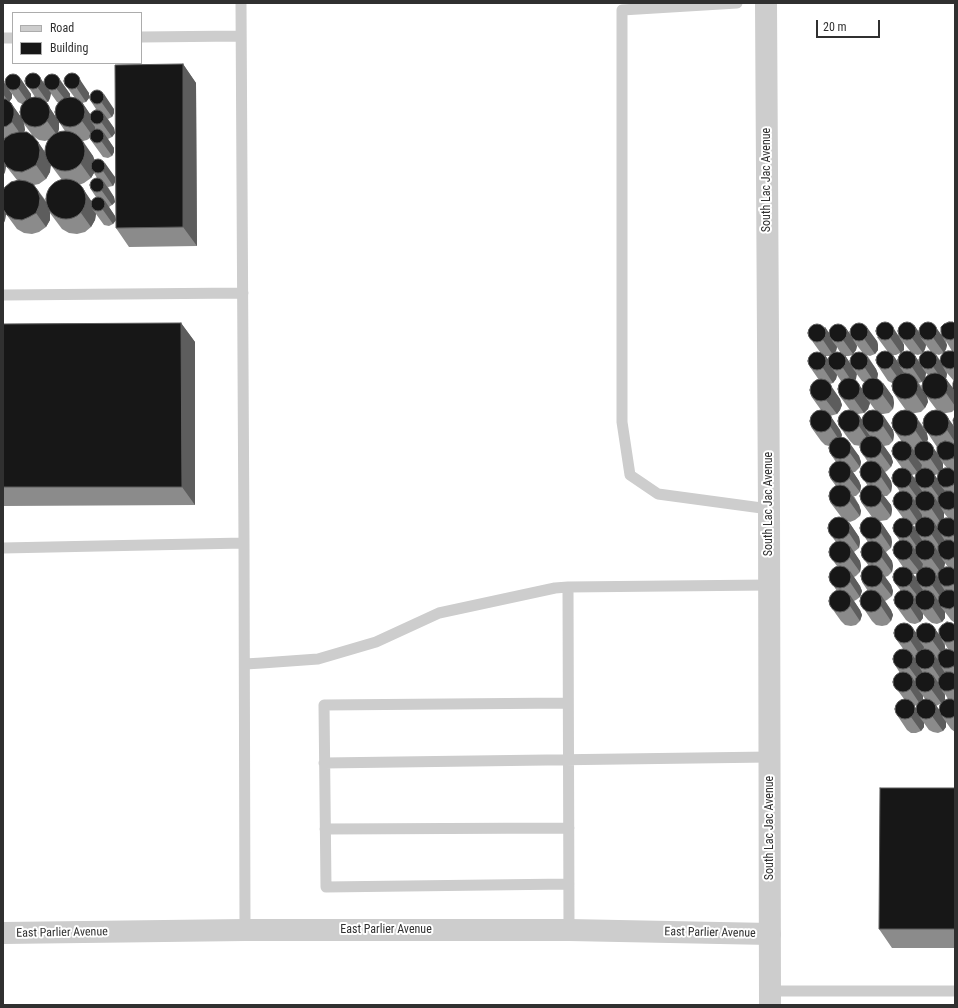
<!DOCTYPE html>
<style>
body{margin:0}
#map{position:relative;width:958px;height:1008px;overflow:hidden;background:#fff;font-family:"Roboto Condensed",sans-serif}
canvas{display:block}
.frame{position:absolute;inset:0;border:4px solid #303030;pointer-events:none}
.legend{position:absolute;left:12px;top:12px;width:130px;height:52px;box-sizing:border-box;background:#fff;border:1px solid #acacac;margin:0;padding:5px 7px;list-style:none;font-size:12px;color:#303030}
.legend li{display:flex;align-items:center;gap:8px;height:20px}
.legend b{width:20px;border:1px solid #acacac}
.scale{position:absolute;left:816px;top:20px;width:64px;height:18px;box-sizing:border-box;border:2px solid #303030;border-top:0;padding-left:5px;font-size:12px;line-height:14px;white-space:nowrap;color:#303030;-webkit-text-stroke:3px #fff;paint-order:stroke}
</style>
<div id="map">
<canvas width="958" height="1008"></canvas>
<div class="frame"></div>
<ul class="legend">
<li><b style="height:5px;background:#cdcdcd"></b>Road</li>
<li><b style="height:11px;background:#171717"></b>Building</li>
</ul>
<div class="scale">20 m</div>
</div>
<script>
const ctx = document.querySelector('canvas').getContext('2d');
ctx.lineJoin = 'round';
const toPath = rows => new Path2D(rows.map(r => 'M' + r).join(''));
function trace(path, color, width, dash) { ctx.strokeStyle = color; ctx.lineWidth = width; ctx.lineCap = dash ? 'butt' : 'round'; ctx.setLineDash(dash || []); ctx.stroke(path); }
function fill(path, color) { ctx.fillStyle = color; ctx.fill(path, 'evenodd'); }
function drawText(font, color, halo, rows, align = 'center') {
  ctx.font = font + ' "Roboto Condensed",sans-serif'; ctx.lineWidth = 4; ctx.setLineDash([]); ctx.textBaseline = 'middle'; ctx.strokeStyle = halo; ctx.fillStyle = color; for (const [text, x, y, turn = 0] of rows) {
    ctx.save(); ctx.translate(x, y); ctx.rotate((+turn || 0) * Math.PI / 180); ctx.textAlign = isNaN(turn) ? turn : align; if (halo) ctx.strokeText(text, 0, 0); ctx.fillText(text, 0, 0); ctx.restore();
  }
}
const service = toPath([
 [241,3,244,543,245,930],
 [737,3,622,10,622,422,630,475,658,494,769,509],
 [141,37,241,36],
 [3,38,13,38],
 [3,295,243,293],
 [3,548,244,543],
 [245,664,262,663,318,659,376,642,439,613,555,588,568,587],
 [568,703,324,705,326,887,569,884],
 [324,763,770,757],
 [325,829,569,828],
 [569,930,568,587,769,585],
 [770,991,955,991]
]);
const minor = toPath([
 [3,933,245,930,569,930,770,934]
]);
const tertiary = toPath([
 [766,3,769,509,770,1005]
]);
const wall = toPath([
 [183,64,196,83,197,246,129,247,116,228],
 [57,75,70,94,70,97,75,98,64,83,64,78,89,93,89,95,114,109,114,113,112,117,108,119,114,128,115,133,112,137,108,139,114,148,114,152,112,156,108,158,103,157,90,139,90,138,87,140,83,141,93,156,94,159,115,177,115,182,113,186,108,187,114,197,115,202,112,205,109,207,115,216,116,220,113,224,109,226,104,225,96,214,95,220,91,227,85,232,77,234,69,233,62,229,50,213,50,220,46,227,39,232,32,234,24,233,17,229,6,214,5,220,3,225,3,190,17,180,6,166,5,172,3,176,3,142,4,141,3,140,3,81,12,94,12,98,9,102,11,103,20,116,22,104,18,102,8,88,6,79,31,94,31,98,35,97,26,83,25,78,51,93,50,98,48,102,46,102,59,122,59,129,58,132,65,131,59,122,59,103,57,102,44,84],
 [89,98,90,100,96,109,90,114,82,103,86,102],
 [24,124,33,136,39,140,45,141,48,140,45,152,38,142,24,132,25,130],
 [50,164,62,180,46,201,34,185,39,184,46,179,50,172],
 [94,173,97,178,90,188,96,197,91,201,79,185,84,183,91,178],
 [181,323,195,342,195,505,3,506,3,324],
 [955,324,955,353,952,351,946,341,947,345,946,349,944,352,955,353,955,409,952,412,946,413,943,413,945,414,954,426,955,416,955,623,951,620,945,612,945,618,942,622,937,624,932,623,928,620,923,614,923,618,920,622,915,624,910,623,906,620,896,606,901,591,895,583,903,567,896,557,900,541,895,534,903,518,895,507,900,492,895,484,902,468,894,457,902,442,895,432,906,410,905,409,895,395,892,383,888,381,878,366,888,352,877,337,899,335,914,325,919,332,942,335],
 [903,342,910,351,901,352,904,350,904,345],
 [926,345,931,352,919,362,914,354,918,355,923,353,925,349],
 [900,353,897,361,893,355,896,355],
 [943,353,941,362,936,354,939,355],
 [925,372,928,375,925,378,926,373],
 [947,373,954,381,953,388,946,379],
 [924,379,923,389,919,383,922,382],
 [927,397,936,409,937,410,923,426,913,413,915,413,921,412,925,408,928,402],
 [927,432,937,447,937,453,931,445,927,442,928,439,927,434],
 [943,463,947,468,943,469],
 [916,474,915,479,912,475],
 [938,474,937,479,935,475],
 [944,513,948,518,944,518],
 [916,524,916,529,913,525],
 [945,563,948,567,944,568],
 [913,574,916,574,916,578],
 [825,327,829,333,845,327,850,335,877,341,878,345,878,350,875,354,870,356,867,355,876,369,878,374,877,379,883,383,893,397,894,403,893,409,889,413,883,414,881,414,893,430,894,435,893,441,889,445,884,446,891,456,893,462,891,467,887,471,885,472,891,481,892,486,891,492,887,496,884,496,891,505,892,510,891,516,887,520,880,521,891,537,892,542,891,548,886,552,892,561,893,566,892,572,888,576,885,577,891,585,893,591,892,596,887,600,885,601,891,610,893,615,891,621,887,625,882,626,876,625,872,621,862,606,868,591,862,582,869,566,862,557,868,542,862,533,872,517,861,502,868,486,862,477,868,462,862,453,861,446,854,445,850,441,840,427,850,410,839,395,841,381,837,375,836,379,833,383,830,384,840,399,842,405,840,410,837,414,830,416,840,430,842,435,841,437,859,456,861,462,860,467,855,472,853,472,859,481,861,486,860,492,856,496,854,496,859,505,861,511,860,516,855,520,850,522,848,521,859,537,860,542,859,548,854,552,860,561,861,566,860,572,856,576,854,577,860,586,862,591,860,597,856,600,854,601,860,610,862,615,860,621,856,625,851,626,845,625,841,621,831,607,837,591,831,582,837,566,831,558,836,542,830,534,842,518,830,502,836,486,830,478,836,462,830,453,829,446,825,445,821,441,811,427,821,410,811,396,819,380,810,367,820,352,810,338],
 [856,344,862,352,854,353,856,350,857,346],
 [837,347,840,352,835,352,836,351],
 [852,355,850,363,845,356,849,356],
 [825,356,830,356,828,361],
 [856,373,862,381,864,382,862,389,858,383,855,380,856,379],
 [870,403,875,410,862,420,858,414,864,413,868,409],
 [955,625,955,732,951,729,946,722,946,727,943,731,938,733,933,732,929,730,924,723,924,727,921,731,916,733,911,733,907,730,897,715,904,699,896,688,900,673,895,665,904,650,896,639,916,633,933,626,939,635],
 [945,644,948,649,945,649],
 [945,694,948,699,944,700,945,700],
 [923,696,925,699,922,700,923,700],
 [940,704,939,710,936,706],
 [917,705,917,709,914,706],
 [955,788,955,948,892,948,879,929]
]);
const shadedWall = toPath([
 [183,64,196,83,197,246,183,227],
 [79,78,89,93,89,98,86,102,76,87],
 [21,79,31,94,31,98,28,102,18,88],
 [41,79,51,93,50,98,48,102,38,88],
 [59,79,70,94,70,98,67,102,56,88],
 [3,81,12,94,12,98,9,102,3,94],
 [104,94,114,109,114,113,112,117,102,103],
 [46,102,59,122,59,129,57,135,47,121],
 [82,102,92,117,90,120,95,127,95,129,92,135,82,121],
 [11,103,21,117,24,123,23,122,24,124,25,130,22,136,12,122],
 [104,114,114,128,115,133,112,137,102,123],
 [104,133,114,148,114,152,112,156,102,142],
 [38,142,48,157,51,165,50,172,46,179,36,165],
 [83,142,93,156,96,164,94,173,91,169,94,173,91,178,81,164],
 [3,161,6,166,5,172,3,176],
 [105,163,115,177,115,182,113,186,103,171],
 [104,182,114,197,115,202,112,205,102,191],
 [84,190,94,205,95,211,86,198],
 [38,191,48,205,50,213,50,220,46,227,36,213],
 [86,198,95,211,91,207,96,214,95,220,91,227,81,213],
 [105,201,115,216,116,220,113,224,103,210],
 [3,210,6,214,5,220,3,225],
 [181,323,195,342,195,505,182,487],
 [914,325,924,340,925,341,920,337,926,345,925,349,923,353,912,338],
 [866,326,877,341,878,345,878,350,875,354,865,340],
 [892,326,900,338,899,337,904,345,904,350,901,353,891,339],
 [935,326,943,337,942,336,947,345,946,349,944,353,934,339],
 [825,327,834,341,830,338,837,347,836,351,833,355,823,340],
 [845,327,854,339,852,338,857,346,856,350,853,354,843,340],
 [914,354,923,368,921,366,926,373,925,378,922,382,912,367],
 [825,355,835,369,830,366,837,375,836,379,833,383,823,368],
 [845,355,853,368,851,366,857,374,856,379,853,383,843,368],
 [866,355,876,369,878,374,877,379,875,383,865,368],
 [893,355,902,368,899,366,905,374,901,382,891,368],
 [936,355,944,367,942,365,947,374,946,379,955,391,955,406,946,393,944,382,934,368],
 [914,377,927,397,925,395,927,397,928,402,925,408,915,393],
 [858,383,868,398,863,394,870,403,868,409,864,413,854,399],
 [883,383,893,397,894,403,893,409,882,394],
 [830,385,840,399,842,405,840,410,837,414,826,400],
 [914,414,927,434,928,439,925,445,915,430],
 [945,414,955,428,955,442,947,430],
 [830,415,840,430,842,435,840,441,830,426],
 [859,415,869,430,863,426,870,436,869,441,859,426],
 [883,415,893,430,894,435,893,441,883,426],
 [849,442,859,456,861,462,860,467,850,453],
 [881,442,891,456,893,462,891,467,881,453],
 [910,445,920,460,916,457,922,465,921,469,918,473,908,459],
 [931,445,941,458,939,457,943,464,943,469,940,473,930,458],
 [955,455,955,461,953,458],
 [849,466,859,481,861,486,860,492,849,478],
 [881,466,891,481,892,486,891,492,881,477],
 [910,472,920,486,917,484,922,491,919,500,909,486],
 [932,472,943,486,939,484,945,491,941,500,931,486],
 [849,491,859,505,861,511,860,516,850,502],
 [880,491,891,505,892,510,891,516,881,502],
 [910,494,920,509,917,507,922,515,922,519,919,523,909,508],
 [932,494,942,508,940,506,944,513,944,518,941,523,931,508],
 [910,521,920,536,918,534,922,540,922,545,919,550,909,535],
 [933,521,943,535,940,533,945,541,942,550,932,535],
 [849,522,859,537,860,542,859,548,849,533],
 [881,522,891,537,892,542,891,548,881,533],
 [911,544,921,559,917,556,923,564,922,568,920,572,909,558],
 [933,544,942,558,940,556,945,563,944,568,941,572,931,558],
 [850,546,860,561,861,566,860,572,850,558],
 [882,547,892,561,893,566,892,572,882,558],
 [850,571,860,586,862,591,860,597,850,582],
 [881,571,891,585,893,591,892,596,881,582],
 [911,571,921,585,918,583,923,590,920,599,909,585],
 [933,571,944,585,940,583,945,591,942,599,932,585],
 [911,593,921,608,918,606,923,614,923,618,920,622,910,607],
 [933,593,942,607,940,606,945,612,945,618,942,622,932,607],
 [850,595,860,610,862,615,860,621,850,606],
 [881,595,891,610,893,615,891,621,881,606],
 [933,626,943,640,941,638,945,646,945,650,942,654,932,640],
 [912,627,922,641,918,639,924,647,923,651,920,655,910,640],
 [911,653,921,667,918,665,923,673,919,681,909,667],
 [933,653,943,667,940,665,945,673,942,681,932,666],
 [933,675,943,690,940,688,945,695,945,700,942,704,931,689],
 [911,676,921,690,917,688,923,696,923,700,920,704,910,689],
 [934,702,944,717,941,715,946,722,946,727,943,731,932,716],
 [912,703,922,717,918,715,924,723,924,727,921,731,911,717]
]);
const building = toPath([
 [183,64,183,227,116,228,115,65,183,64],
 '64 81a8 8 0 1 1 16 0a8 8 0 1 1-16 0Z',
 '25 81a8 8 0 1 1 16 0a8 8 0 1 1-16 0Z',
 '44 82a8 8 0 1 1 16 0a8 8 0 1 1-16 0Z',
 '5 82a8 8 0 1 1 16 0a8 8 0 1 1-16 0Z',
 '90 97a7 7 0 1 1 14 0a7 7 0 1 1-14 0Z',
 '20 112a15 15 0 1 1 30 0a15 15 0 1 1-30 0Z',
 '55 112a15 15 0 1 1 30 0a15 15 0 1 1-30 0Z',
 [3,99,6,99,11,103,14,109,14,115,12,122,7,126,3,127,3,99],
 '90 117a7 7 0 1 1 14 0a7 7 0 1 1-14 0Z',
 '90 136a7 7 0 1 1 14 0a7 7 0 1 1-14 0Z',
 '45 151a20 20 0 1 1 40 0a20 20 0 1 1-40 0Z',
 [19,132,27,132,33,136,38,142,40,150,39,158,36,165,29,169,22,172,14,171,7,167,3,161,3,142,5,138,11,134,19,132],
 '91 166a7 7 0 1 1 14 0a7 7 0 1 1-14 0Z',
 '90 185a7 7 0 1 1 14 0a7 7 0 1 1-14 0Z',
 '46 199a20 20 0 1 1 40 0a20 20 0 1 1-40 0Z',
 [19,180,26,181,33,184,38,191,40,198,39,206,36,213,29,217,22,220,14,219,7,215,3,209,3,190,5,187,11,182,19,180],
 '91 204a7 7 0 1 1 14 0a7 7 0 1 1-14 0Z',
 '876 331a9 9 0 1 1 18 0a9 9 0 1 1-18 0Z',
 '898 331a9 9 0 1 1 18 0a9 9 0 1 1-18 0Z',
 '919 331a9 9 0 1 1 18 0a9 9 0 1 1-18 0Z',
 [949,322,953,322,955,324,955,338,951,340,946,339,942,336,941,332,941,327,944,324,949,322],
 '850 332a9 9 0 1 1 18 0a9 9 0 1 1-18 0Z',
 [181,323,182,487,3,487,3,324,181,323],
 '808 333a9 9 0 1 1 18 0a9 9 0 1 1-18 0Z',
 '829 333a9 9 0 1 1 18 0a9 9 0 1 1-18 0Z',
 '898 360a9 9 0 1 1 18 0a9 9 0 1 1-18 0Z',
 '876 360a9 9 0 1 1 18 0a9 9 0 1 1-18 0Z',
 '919 360a9 9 0 1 1 18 0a9 9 0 1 1-18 0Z',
 [948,351,953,351,955,353,955,367,951,369,946,368,942,365,940,361,941,356,944,352,948,351],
 '808 361a9 9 0 1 1 18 0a9 9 0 1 1-18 0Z',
 '850 361a9 9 0 1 1 18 0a9 9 0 1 1-18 0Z',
 '828 361a9 9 0 1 1 18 0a9 9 0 1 1-18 0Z',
 '892 386a13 13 0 1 1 26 0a13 13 0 1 1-26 0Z',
 '922 386a13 13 0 1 1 26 0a13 13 0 1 1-26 0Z',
 [955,378,955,392,953,389,953,383,955,378],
 '862 389a11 11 0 1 1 22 0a11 11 0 1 1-22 0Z',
 '838 389a11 11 0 1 1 22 0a11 11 0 1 1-22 0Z',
 '810 390a11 11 0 1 1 22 0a11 11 0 1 1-22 0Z',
 '923 423a13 13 0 1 1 26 0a13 13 0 1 1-26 0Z',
 '862 421a11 11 0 1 1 22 0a11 11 0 1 1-22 0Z',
 '892 423a13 13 0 1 1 26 0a13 13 0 1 1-26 0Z',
 '810 421a11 11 0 1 1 22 0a11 11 0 1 1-22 0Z',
 '838 421a11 11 0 1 1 22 0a11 11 0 1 1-22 0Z',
 [955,416,955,428,954,426,953,420,955,416],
 '860 447a11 11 0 1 1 22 0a11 11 0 1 1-22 0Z',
 '829 448a11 11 0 1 1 22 0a11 11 0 1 1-22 0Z',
 [945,441,950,442,954,444,955,447,955,455,953,458,948,460,943,460,939,457,937,452,937,447,940,443,945,441],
 '892 451a10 10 0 1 1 20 0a10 10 0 1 1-20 0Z',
 '914 451a10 10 0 1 1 20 0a10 10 0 1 1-20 0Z',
 '829 472a11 11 0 1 1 22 0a11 11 0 1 1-22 0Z',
 '860 472a11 11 0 1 1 22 0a11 11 0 1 1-22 0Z',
 [945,468,950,468,954,471,955,473,955,482,953,485,948,487,943,487,939,484,937,479,938,474,940,470,945,468],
 '892 478a10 10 0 1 1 20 0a10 10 0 1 1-20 0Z',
 '915 478a10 10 0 1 1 20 0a10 10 0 1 1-20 0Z',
 '860 496a11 11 0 1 1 22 0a11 11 0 1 1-22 0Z',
 '829 496a11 11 0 1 1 22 0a11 11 0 1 1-22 0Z',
 [946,491,951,491,955,494,955,506,954,508,949,510,944,509,940,506,938,502,938,497,941,493,946,491],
 '915 501a10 10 0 1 1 20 0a10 10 0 1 1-20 0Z',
 '893 501a10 10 0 1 1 20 0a10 10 0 1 1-20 0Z',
 '828 528a11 11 0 1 1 22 0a11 11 0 1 1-22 0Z',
 '860 528a11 11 0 1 1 22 0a11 11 0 1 1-22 0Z',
 '915 527a10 10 0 1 1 20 0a10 10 0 1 1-20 0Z',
 [946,518,951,518,955,521,955,533,954,535,949,537,944,536,940,533,937,529,938,524,941,519,946,518],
 '893 528a10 10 0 1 1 20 0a10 10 0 1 1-20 0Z',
 [946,540,951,540,955,543,955,556,954,557,949,560,944,559,940,556,938,551,938,546,941,542,946,540],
 '893 550a10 10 0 1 1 20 0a10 10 0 1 1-20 0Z',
 '915 550a10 10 0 1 1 20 0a10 10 0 1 1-20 0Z',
 '861 552a11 11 0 1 1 22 0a11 11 0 1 1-22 0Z',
 '829 552a11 11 0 1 1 22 0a11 11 0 1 1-22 0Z',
 '861 576a11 11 0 1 1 22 0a11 11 0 1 1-22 0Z',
 '829 577a11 11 0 1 1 22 0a11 11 0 1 1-22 0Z',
 [946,567,951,567,955,570,955,583,954,584,949,586,944,586,940,583,938,578,938,573,941,569,946,567],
 '893 577a10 10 0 1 1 20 0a10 10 0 1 1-20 0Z',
 '916 577a10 10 0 1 1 20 0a10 10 0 1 1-20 0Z',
 [946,590,952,590,955,592,955,606,950,609,945,608,940,606,938,601,939,596,942,592,946,590],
 '860 601a11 11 0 1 1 22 0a11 11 0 1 1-22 0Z',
 '829 601a11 11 0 1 1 22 0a11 11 0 1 1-22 0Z',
 '894 600a10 10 0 1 1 20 0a10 10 0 1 1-20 0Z',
 '915 600a10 10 0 1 1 20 0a10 10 0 1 1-20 0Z',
 [947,622,952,623,955,625,955,640,950,642,945,642,941,638,939,634,939,629,942,625,947,622],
 '894 633a10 10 0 1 1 20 0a10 10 0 1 1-20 0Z',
 '916 633a10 10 0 1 1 20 0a10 10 0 1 1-20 0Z',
 [946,649,951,650,955,652,955,664,954,666,949,668,944,668,940,665,938,660,938,655,941,651,946,649],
 '893 659a10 10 0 1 1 20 0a10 10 0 1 1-20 0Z',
 '915 659a10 10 0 1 1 20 0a10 10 0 1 1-20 0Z',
 [946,672,951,672,955,674,955,688,954,689,949,691,944,691,940,688,938,683,939,678,942,674,946,672],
 '915 682a10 10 0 1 1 20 0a10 10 0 1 1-20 0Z',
 '893 682a10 10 0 1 1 20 0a10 10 0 1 1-20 0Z',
 [948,699,952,699,955,701,955,716,951,718,946,718,941,715,939,710,940,705,943,701,948,699],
 '895 709a10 10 0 1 1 20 0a10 10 0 1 1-20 0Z',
 '916 709a10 10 0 1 1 20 0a10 10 0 1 1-20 0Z',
 [880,788,955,788,955,929,879,929,880,788]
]);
const streetNames = [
 ["South Lac Jac Avenue",767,180,-90],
 ["South Lac Jac Avenue",769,504,-90],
 ["South Lac Jac Avenue",770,828,-90],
 ["East Parlier Avenue",386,930],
 ["East Parlier Avenue",62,933,-1],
 ["East Parlier Avenue",710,933,1]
];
trace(service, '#cdcdcd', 11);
trace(minor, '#cdcdcd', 22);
trace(tertiary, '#cdcdcd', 22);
fill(wall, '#8b8b8b');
fill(shadedWall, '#5d5d5d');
fill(building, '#171717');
trace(building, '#5d5d5d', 1);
drawText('12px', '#303030', '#fff', streetNames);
</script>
